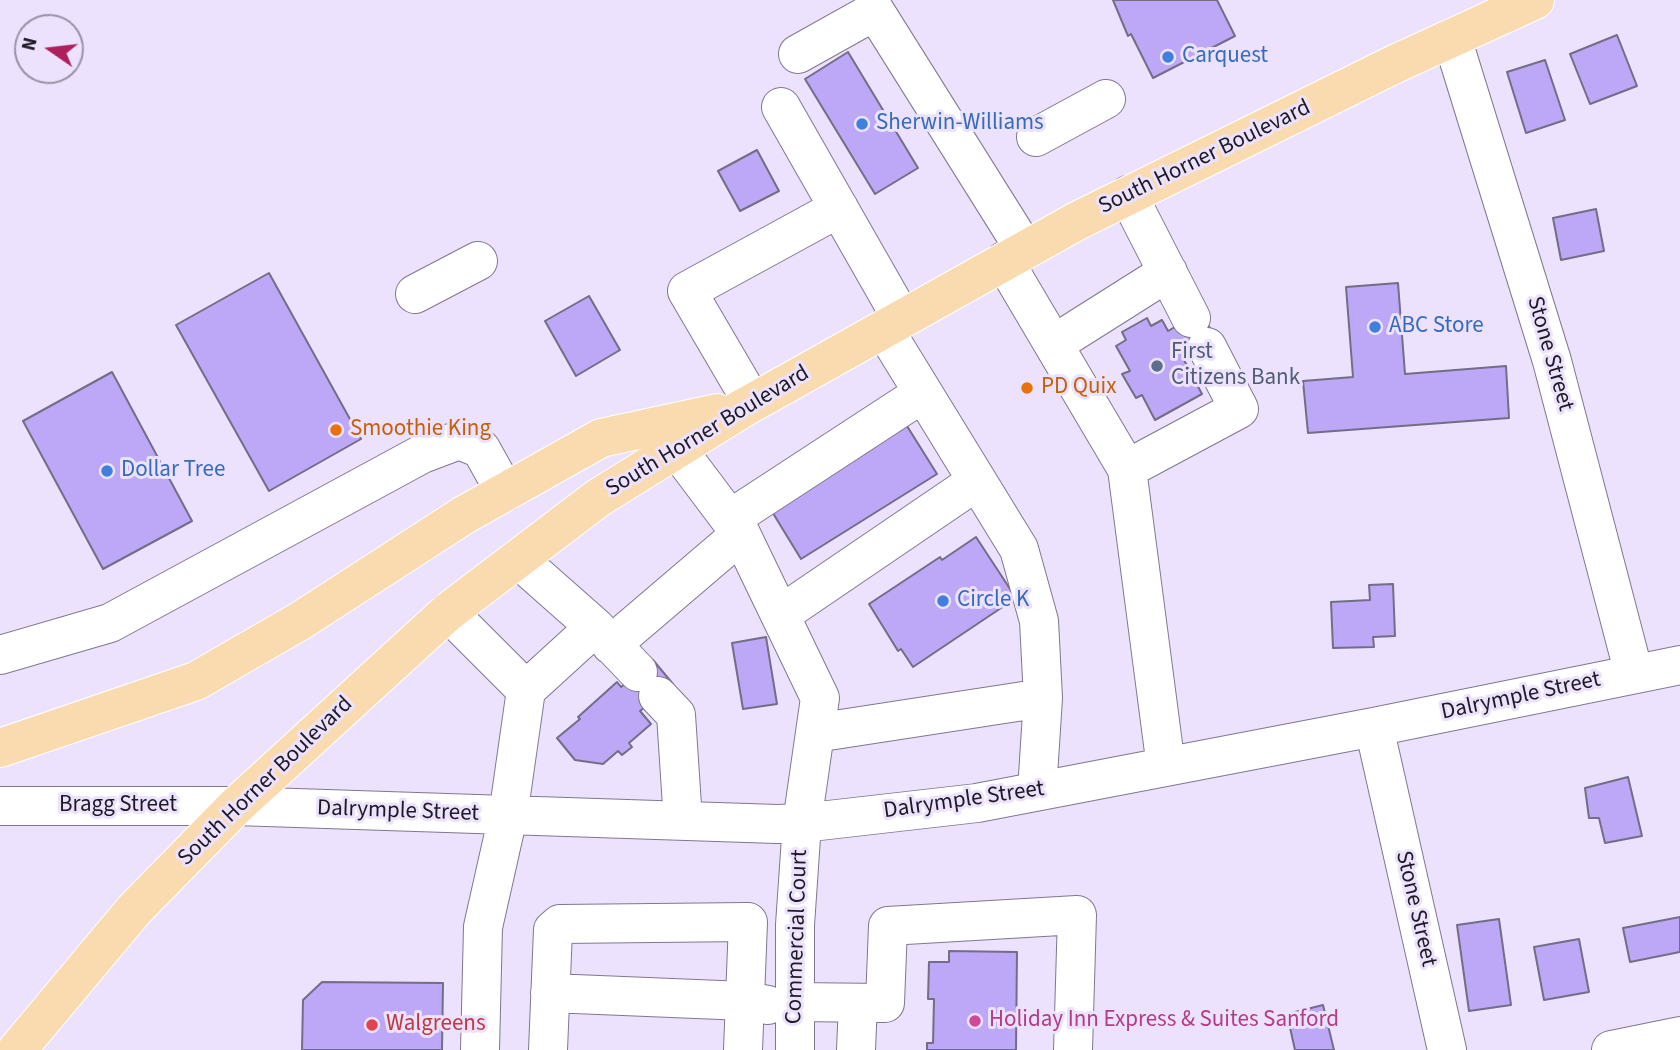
<!DOCTYPE html>
<style>
body{margin:0}
#map{position:relative;width:1680px;height:1050px;overflow:hidden;background:#ece2fd;font-family:"Source Sans 3",sans-serif}
canvas{display:block}
.north{position:absolute;left:14px;top:14px;width:70px;height:70px;box-sizing:border-box;background:#ece2fd;border:2px solid #9992a6;border-radius:50%;rotate:284deg;font-size:19px;font-weight:700;line-height:28px;text-align:center;color:#1d1a23}
.north::after{content:'';display:block;margin:auto;width:24px;height:32px;background:#ad205c;clip-path:polygon(50% 0,100% 100%,50% 72%,0 100%)}
</style>
<div id="map">
<canvas width="1680" height="1050"></canvas>
<div class="north">N</div>
</div>
<script>
const ctx = document.querySelector('canvas').getContext('2d');
ctx.lineJoin = 'round';
function fill(path, color) { ctx.fillStyle = color; ctx.fill(path, 'evenodd'); }
const toPath = rows => new Path2D(rows.map(r => 'M' + r).join(''));
function trace(path, color, width, dash) { ctx.strokeStyle = color; ctx.lineWidth = width; ctx.lineCap = dash ? 'butt' : 'round'; ctx.setLineDash(dash || []); ctx.stroke(path); }
function drawText(font, color, halo, rows, align = 'center') {
  ctx.font = font + ' "Source Sans 3",sans-serif'; ctx.lineWidth = 6; ctx.setLineDash([]); ctx.textBaseline = 'middle'; ctx.strokeStyle = halo; ctx.fillStyle = color; for (const [text, x, y, turn = 0] of rows) {
    ctx.save(); ctx.translate(x, y); ctx.rotate((+turn || 0) * Math.PI / 180); ctx.textAlign = isNaN(turn) ? turn : align; if (halo) ctx.strokeText(text, 0, 0); ctx.fillText(text, 0, 0); ctx.restore();
  }
}
const building = toPath([
 [1113,0,1217,0,1235,36,1153,78,1131,34,1128,36,1113,0],
 [1617,35,1637,86,1590,104,1570,54,1617,35],
 [848,52,918,168,875,194,805,79,848,52],
 [1545,60,1565,120,1526,133,1507,72,1545,60],
 [757,150,779,191,740,211,718,171,757,150],
 [1596,209,1604,251,1561,260,1553,218,1596,209],
 [269,273,361,439,269,491,176,325,269,273],
 [1398,283,1405,374,1506,366,1509,418,1308,433,1303,381,1353,377,1346,287,1398,283],
 [589,296,620,350,576,376,545,321,589,296],
 [1197,314,1205,320,1214,335,1214,344,1184,360,1202,394,1155,420,1142,395,1136,398,1122,374,1130,371,1116,346,1126,340,1122,332,1147,318,1151,326,1162,320,1168,331,1197,314],
 [112,372,192,521,103,569,23,421,112,372],
 [907,426,937,474,801,559,771,510,907,426],
 [976,537,1016,598,913,667,901,649,898,651,869,604,940,557,942,560,976,537],
 [1393,584,1395,636,1373,637,1374,647,1333,648,1331,602,1370,600,1369,585,1393,584],
 [766,637,777,704,743,709,732,643,766,637],
 [653,660,673,684,640,711,651,724,629,743,632,747,622,755,618,751,603,764,575,760,557,738,580,719,578,717,617,682,621,687,653,660],
 [1628,777,1642,836,1605,843,1599,818,1589,818,1585,788,1628,777],
 [1680,917,1680,952,1630,962,1623,928,1680,917],
 [1499,919,1511,1005,1469,1011,1457,925,1499,919],
 [1579,939,1589,992,1544,1000,1534,947,1579,939],
 [949,951,1017,952,1016,1050,927,1050,927,1043,933,1043,934,999,928,999,929,962,949,962,949,951],
 [322,982,443,983,442,1050,302,1050,303,1000,322,982],
 [1323,1005,1334,1050,1295,1050,1287,1014,1323,1005]
]);
const minor = toPath([
 [1452,38,1552,361,1634,674],
 [798,54,875,11,1025,250],
 [781,107,902,319],
 [1036,137,1106,99],
 [1128,195,1191,318],
 [1004,261,1127,469],
 [415,294,478,261],
 [884,329,1019,549,1039,621,1043,698],
 [1054,344,1168,272],
 [752,402,687,291,839,208],
 [730,519,923,393],
 [741,534,820,698,802,823,795,925,795,1050],
 [448,612,526,690],
 [780,615,977,481],
 [595,627,638,672],
 [611,645,741,534,677,449],
 [0,655,110,623,422,454,459,440,481,449,505,492],
 [658,696,676,715,683,821],
 [1374,727,1447,1050],
 [815,733,1043,698,1037,791],
 [1166,767,1127,469,1239,409,1207,347],
 [0,806,236,806,777,824,802,823,977,803,1374,727,1680,665],
 [550,993,745,1001,768,1005],
 [794,1002,885,1003,888,926,1077,915,1073,1050],
 [480,1050,483,927,508,816,526,690,595,627,518,559],
 [548,1050,553,930,560,924,748,922,743,1050],
 [856,1050,858,1003],
 [1611,1050,1680,1036]
]);
const major = toPath([
 [0,748,196,681,300,621,464,515,601,438,717,413],
 [17,1050,134,910,236,806,448,612,598,498,743,408,1077,221,1395,64,1535,0]
]);
const markers = [
 [1168,57,7,"#3f7fe0"],
 [862,124,7,"#3f7fe0"],
 [1375,327,7,"#3f7fe0"],
 [1157,366,7,"#5c6f8a"],
 [1027,388,7,"#e8710a"],
 [336,430,7,"#e8710a"],
 [107,471,7,"#3f7fe0"],
 [943,601,7,"#3f7fe0"],
 [975,1021,7,"#d1479c"],
 [372,1025,7,"#e0444e"]
];
const shopNames = [
 ["Carquest",1182,57],
 ["Sherwin-Williams",876,124],
 ["ABC Store",1389,327],
 ["Dollar Tree",121,471],
 ["Circle K",957,601]
];
const streetNames = [
 ["South Horner Boulevard",1205,158,-26],
 ["Stone Street",1549,354,74],
 ["South Horner Boulevard",708,432,-31],
 ["Dalrymple Street",1521,697,-12],
 ["South Horner Boulevard",266,782,-44],
 ["Dalrymple Street",964,801,-8],
 ["Bragg Street",118,806],
 ["Dalrymple Street",398,812,2],
 ["Stone Street",1415,909,77],
 ["Commercial Court",798,937,-88]
];
const serviceNames = [
 ["First",1171,353],
 ["Citizens Bank",1171,379]
];
const foodNames = [
 ["PD Quix",1041,388],
 ["Smoothie King",350,430]
];
const hotelNames = [
 ["Holiday Inn Express & Suites Sanford",989,1021]
];
const healthNames = [
 ["Walgreens",386,1025]
];
fill(building, '#bda7f7');
trace(building, '#736d85', 2);
trace(minor, '#80778f', 40);
trace(major, '#fff', 40);
trace(minor, '#fff', 38);
trace(major, '#fadbb0', 38);
for (const [x, y, r, color] of markers) { const dot = new Path2D(); dot.arc(x, y, r, 0, 2 * Math.PI); ctx.fillStyle = color; ctx.fill(dot); trace(dot, '#ece2fd', 2.5); }
drawText('23px', '#366cbe', '#ece2fd', shopNames, 'left');
drawText('23px', '#1d1a23', '#ece2fd', streetNames);
drawText('23px', '#4e5e75', '#ece2fd', serviceNames, 'left');
drawText('23px', '#c56008', '#ece2fd', foodNames, 'left');
drawText('23px', '#b23c85', '#ece2fd', hotelNames, 'left');
drawText('23px', '#be3a42', '#ece2fd', healthNames, 'left');
</script>
